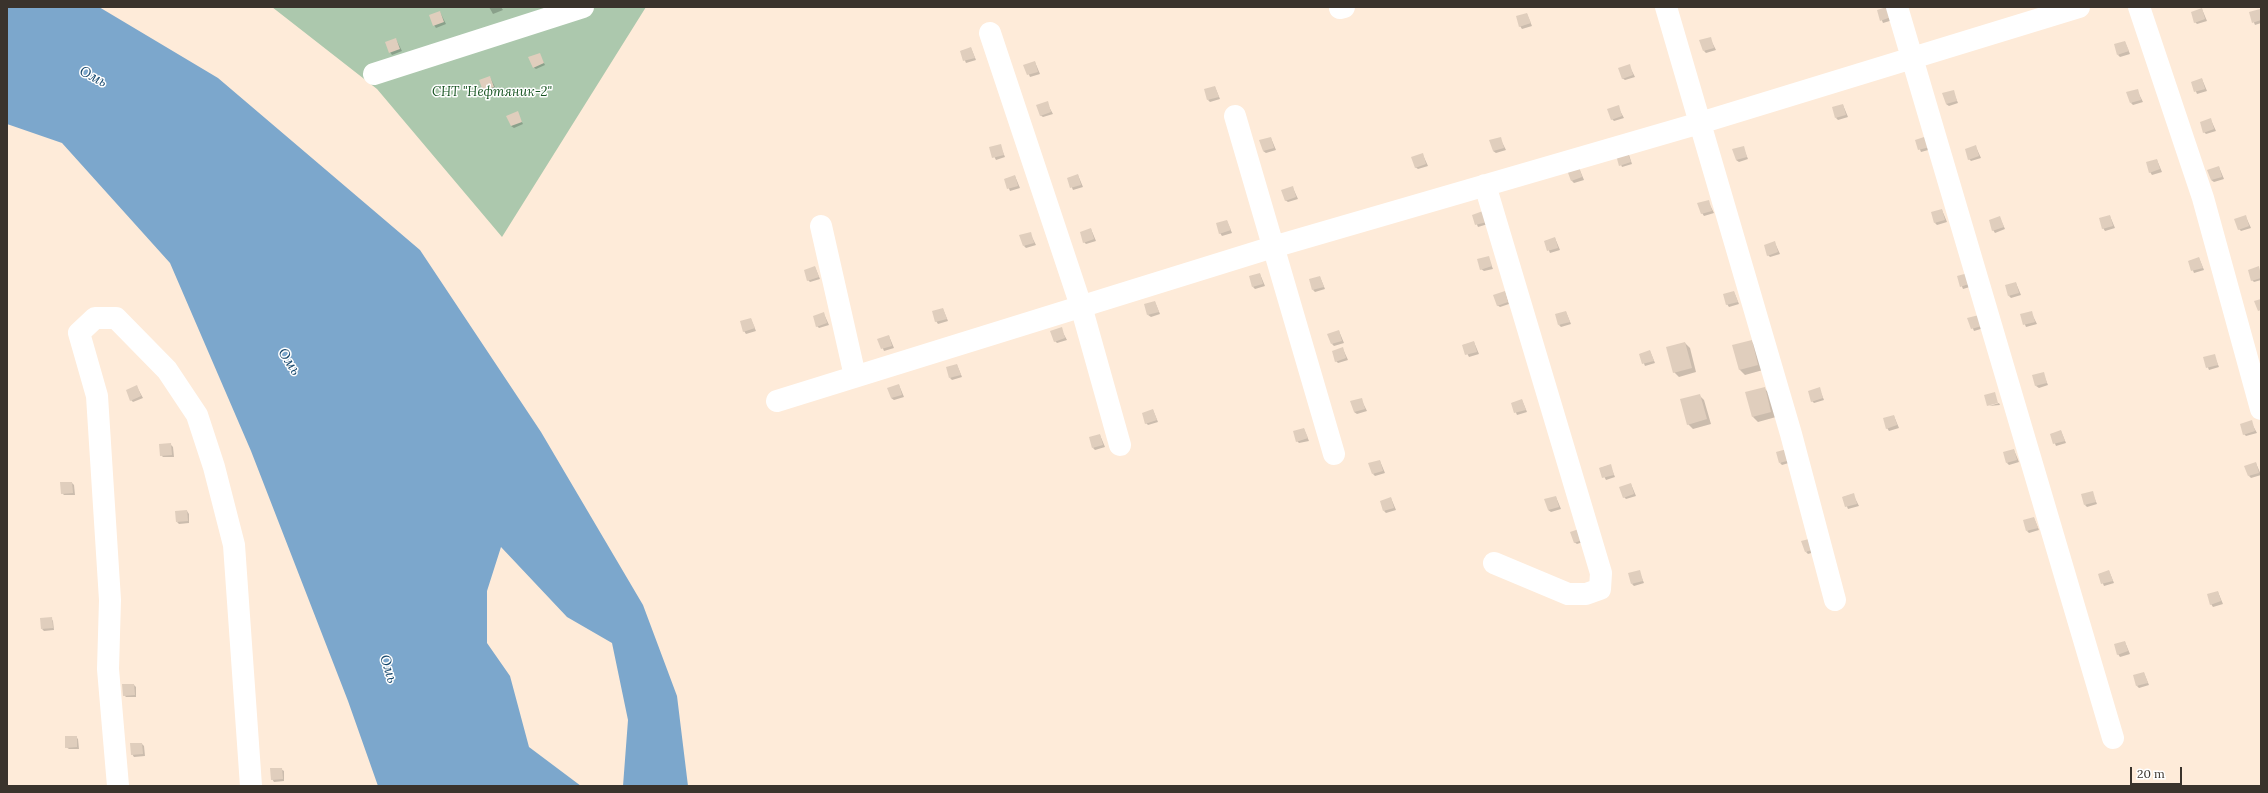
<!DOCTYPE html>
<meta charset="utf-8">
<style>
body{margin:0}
#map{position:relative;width:2268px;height:793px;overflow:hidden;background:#feebd9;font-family:Lora,serif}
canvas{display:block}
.frame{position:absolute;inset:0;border:8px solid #3a332c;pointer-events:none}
.scale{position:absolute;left:2130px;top:767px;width:52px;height:18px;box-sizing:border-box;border:2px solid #3a332c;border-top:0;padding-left:5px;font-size:12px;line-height:14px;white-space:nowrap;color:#3a332c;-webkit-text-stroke:3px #fff;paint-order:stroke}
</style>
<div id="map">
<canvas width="2268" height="793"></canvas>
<div class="frame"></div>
<div class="scale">20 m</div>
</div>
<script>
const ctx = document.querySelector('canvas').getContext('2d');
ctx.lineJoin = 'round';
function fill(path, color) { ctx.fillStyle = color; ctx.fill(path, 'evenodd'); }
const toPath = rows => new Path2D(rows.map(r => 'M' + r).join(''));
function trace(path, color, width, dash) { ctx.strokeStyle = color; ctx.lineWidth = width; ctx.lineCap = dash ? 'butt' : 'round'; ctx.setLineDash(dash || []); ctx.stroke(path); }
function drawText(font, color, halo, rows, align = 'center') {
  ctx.font = font + ' Lora,serif'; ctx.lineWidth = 3; ctx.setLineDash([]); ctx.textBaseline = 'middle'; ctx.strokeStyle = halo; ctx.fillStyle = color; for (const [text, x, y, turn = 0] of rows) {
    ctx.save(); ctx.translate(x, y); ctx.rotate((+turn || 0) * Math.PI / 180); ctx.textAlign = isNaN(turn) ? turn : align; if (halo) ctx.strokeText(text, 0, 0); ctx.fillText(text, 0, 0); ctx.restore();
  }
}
const green = toPath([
 [272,7,646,7,502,237,377,89]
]);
const water = toPath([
 [7,7,99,7,218,78,420,250,541,432,643,605,677,696,688,786,623,786,628,720,612,643,567,617,501,547,487,591,487,643,510,676,529,747,581,786,378,786,348,701,251,451,170,263,62,143,7,124]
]);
const shadow = toPath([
 [489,7,501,7,503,10,493,14],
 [2202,9,2207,21,2197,24,2195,22],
 [2260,10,2261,23,2255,25,2250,13],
 [1878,11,1893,20,1883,23],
 [440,12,446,24,436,28,434,25],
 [1527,14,1532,26,1522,29,1520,26],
 [1710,38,1716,50,1706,53,1704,51],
 [396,39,402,51,392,55,390,52],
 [2125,42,2130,54,2120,57,2118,55],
 [971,48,976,60,966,63,961,51],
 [539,54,545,65,536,69,533,67],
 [1035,62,1040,74,1030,77,1025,65],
 [1629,65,1635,77,1625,80,1622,78],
 [490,77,496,89,486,93,484,90],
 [2202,79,2207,91,2197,94,2192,82],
 [1215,87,1220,99,1210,102,1208,100],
 [2137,90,2143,102,2133,105,2131,103],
 [1953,91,1958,103,1949,106,1946,104],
 [1047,103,1053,114,1043,117,1040,115],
 [1843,105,1848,117,1838,120,1836,118],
 [1618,107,1624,118,1614,121,1612,119],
 [517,113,523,124,514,128,511,126],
 [2211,120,2216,131,2206,134,2204,132],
 [1271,138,1276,150,1266,153,1263,151],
 [1500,138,1506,150,1496,153,1493,151],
 [1916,140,1932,149,1921,152],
 [1000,145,1005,157,996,160,990,148],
 [1743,147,1748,159,1739,162,1736,160],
 [1976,147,1981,158,1971,161,1969,159],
 [1423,155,1428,166,1418,169,1415,167],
 [1617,155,1629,155,1632,164,1622,167],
 [2157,160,2162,172,2152,175,2150,172],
 [2219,167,2224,179,2214,182,2211,180],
 [1579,168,1584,180,1574,183,1571,180],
 [1078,175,1083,187,1073,190,1068,178],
 [1015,176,1020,188,1010,191,1005,179],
 [1293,188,1298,199,1288,202,1285,200],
 [1708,201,1714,213,1704,216,1702,213],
 [1942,210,1947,222,1937,225,1935,223],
 [1473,215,1488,224,1478,227],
 [2110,216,2115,228,2105,231,2103,228],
 [2246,217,2251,228,2241,231,2239,229],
 [2000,218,2005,229,1995,233,1993,230],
 [1227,221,1232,233,1222,236,1220,233],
 [1091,229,1096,241,1086,244,1084,242],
 [1030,233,1036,245,1026,248,1024,246],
 [1555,238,1560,250,1550,253,1545,241],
 [1775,243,1780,254,1770,257,1768,255],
 [1488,257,1493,269,1484,271,1481,269],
 [2199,258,2204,270,2194,273,2189,261],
 [815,267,820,279,810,282,808,280],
 [2259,268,2261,280,2254,282,2252,280],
 [1260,274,1265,286,1255,289,1253,287],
 [1320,277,1325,289,1315,292,1313,290],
 [1958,277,1973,286,1963,289],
 [2016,283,2021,295,2011,298,2009,296],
 [1505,292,1509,304,1500,307,1497,305],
 [1734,292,1739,304,1729,307,1727,304],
 [1155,302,1160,314,1151,317,1148,315],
 [943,309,948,321,938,324,936,321],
 [1566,312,1571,324,1561,327,1559,325],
 [2031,312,2037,324,2026,327,2021,315],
 [824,314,829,325,819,328,817,326],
 [751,319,756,331,746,334,744,331],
 [1969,319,1984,328,1974,331],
 [1061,329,1067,340,1057,343,1055,341],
 [1339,331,1344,343,1334,346,1332,344],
 [889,336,894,348,884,351,879,339],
 [1751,341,1756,346,1763,370,1745,375,1740,370,1733,346],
 [1474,342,1479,354,1469,357,1463,345],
 [1685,343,1690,348,1696,372,1679,377,1674,372],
 [1343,349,1348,360,1338,363,1336,361],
 [1650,351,1655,363,1645,366,1640,354],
 [2214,355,2219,367,2209,370,2204,358],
 [957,365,962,377,952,380,950,378],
 [2043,373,2048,385,2039,388,2036,386],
 [899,385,904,397,894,400,891,398],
 [137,387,143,398,133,402,131,400],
 [1764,388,1769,393,1776,417,1758,422,1753,417],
 [1819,388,1824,400,1814,403,1812,401],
 [1699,395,1704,400,1711,424,1693,429,1688,424],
 [1361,399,1367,411,1357,414,1354,412],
 [1522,400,1527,412,1517,415,1512,403],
 [1999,403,2000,405,1989,406],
 [1153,410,1158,422,1148,425,1146,423],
 [1894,416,1899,428,1889,431,1887,428],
 [2251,422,2257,433,2246,436,2244,434],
 [1304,429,1309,441,1299,443,1297,441],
 [2061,431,2066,443,2056,446,2051,434],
 [1100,435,1105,447,1095,450,1093,448],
 [171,445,173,447,174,457,163,457,161,455],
 [2014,450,2019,462,2009,465,2007,463],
 [1789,452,1792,462,1782,465,1780,463],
 [1380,461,1385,473,1375,476,1373,474],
 [2256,463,2261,475,2251,478,2249,476],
 [1610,465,1615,477,1606,480,1600,468],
 [72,483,74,485,75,495,64,495,62,493],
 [1631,484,1636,496,1626,499,1624,497],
 [2092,492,2097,504,2087,507,2085,505],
 [1853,494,1859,506,1848,509,1843,497],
 [1556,497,1561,509,1551,512,1548,510],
 [1391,498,1396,510,1386,513,1384,511],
 [187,511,189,514,189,523,179,524,177,522],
 [2034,518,2039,530,2029,533,2027,531],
 [1581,529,1586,541,1577,544,1574,542],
 [1815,541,1818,551,1808,554,1806,552],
 [1639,571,1644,583,1634,586,1632,584],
 [2109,571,2114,583,2104,586,2099,574],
 [2218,592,2223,604,2213,607,2211,604],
 [51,618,53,621,54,630,44,631,42,629],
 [2125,642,2130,654,2120,657,2118,654],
 [2144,673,2149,685,2139,688,2137,686],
 [134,685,136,687,136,697,126,697,124,695],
 [76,737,78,739,79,749,69,749,66,747],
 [142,744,144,746,145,756,134,757,132,754],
 [281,769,284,771,284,781,274,782,272,779],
 [7,785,15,785,16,786,7,786]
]);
const building = toPath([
 [1887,7,1891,17,1880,21,1877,10],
 [2202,8,2205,19,2194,23,2191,12],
 [2260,9,2261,20,2252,23,2249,12],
 [440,11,444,22,433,26,429,15],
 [1527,13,1531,23,1519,27,1516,16],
 [1711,37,1714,48,1703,51,1699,40],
 [396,38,400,49,389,53,385,42],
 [2125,41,2129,51,2117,55,2114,44],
 [971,47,975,58,963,61,960,51],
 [540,53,544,63,533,68,528,57],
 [1035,61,1038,72,1027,75,1023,65],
 [1630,64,1633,75,1622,79,1618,68],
 [490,76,494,87,483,91,479,80],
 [2202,78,2205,89,2194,92,2191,82],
 [1215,86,1219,97,1207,100,1204,89],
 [2138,89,2141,100,2130,103,2126,92],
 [1954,90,1957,101,1946,104,1942,93],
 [1048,101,1051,112,1040,116,1036,105],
 [1843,104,1846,115,1835,118,1832,107],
 [1619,105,1622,116,1611,120,1607,109],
 [518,111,522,122,511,126,506,116],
 [2211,118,2214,129,2203,133,2200,122],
 [1927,136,1930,147,1918,150,1915,140],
 [1271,137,1274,148,1263,151,1259,140],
 [1501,137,1504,148,1493,151,1489,140],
 [1001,144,1004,155,992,158,989,147],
 [1976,145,1979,156,1968,160,1965,149],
 [1744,146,1747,157,1736,160,1732,149],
 [1627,151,1631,162,1619,166,1616,155],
 [1423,153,1426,164,1415,168,1411,157],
 [2157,159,2160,169,2149,173,2146,162],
 [1579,166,1582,177,1571,181,1567,170],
 [2219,166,2222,177,2211,180,2207,170],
 [1078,174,1081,185,1070,188,1067,178],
 [1015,175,1018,186,1007,189,1004,179],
 [1293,186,1296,197,1285,201,1281,190],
 [1709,200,1712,211,1701,214,1697,203],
 [1942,209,1945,220,1934,223,1931,212],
 [1483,211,1487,222,1475,225,1472,215],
 [2110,215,2113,226,2102,229,2099,218],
 [2246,215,2249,226,2238,230,2234,219],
 [2000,216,2004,227,1992,231,1989,220],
 [1227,220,1231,230,1219,234,1216,223],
 [1091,228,1094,239,1083,243,1080,232],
 [1031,232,1034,243,1023,246,1019,235],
 [1555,237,1558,248,1547,251,1544,241],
 [1775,241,1778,252,1767,256,1764,245],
 [1489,256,1492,266,1480,270,1477,259],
 [2199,257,2203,268,2191,271,2188,261],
 [815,266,819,277,807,281,804,270],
 [2259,266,2261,278,2251,281,2248,270],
 [1260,273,1263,284,1252,287,1249,276],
 [1968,273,1972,283,1960,287,1957,276],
 [1320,276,1324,287,1312,290,1309,279],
 [2016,282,2019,293,2008,296,2005,285],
 [1505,291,1508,302,1497,306,1493,295],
 [1734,291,1738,302,1726,305,1723,294],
 [2261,299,2261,310,2258,311,2254,301],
 [1155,301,1159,312,1147,315,1144,304],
 [943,308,947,319,935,322,932,311],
 [1566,311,1570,322,1558,325,1555,314],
 [2032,311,2035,322,2023,325,2020,314],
 [824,312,827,323,816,327,813,316],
 [1979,315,1982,326,1971,329,1967,318],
 [751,318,755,328,743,332,740,321],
 [1062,327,1065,338,1054,342,1050,331],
 [1339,330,1342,341,1331,344,1327,334],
 [889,335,892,346,881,349,877,339],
 [1752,340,1758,365,1739,370,1732,345],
 [1474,341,1477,352,1465,355,1462,345],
 [1685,342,1692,368,1673,373,1666,347],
 [1343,347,1346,358,1335,362,1332,351],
 [1650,350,1654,361,1642,364,1639,354],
 [2215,354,2218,365,2206,368,2203,357],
 [957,364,961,375,949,378,946,367],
 [2044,372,2047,383,2035,386,2032,375],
 [899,384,902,395,891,398,887,388],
 [137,385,141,396,130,401,126,390],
 [1765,387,1771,412,1752,417,1745,392],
 [1820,387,1823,398,1811,402,1808,391],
 [1995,392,1998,403,1987,406,1984,395],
 [1700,394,1707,419,1687,425,1680,399],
 [1362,398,1365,409,1354,412,1350,401],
 [1522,399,1526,410,1514,413,1511,403],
 [1153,409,1157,420,1145,424,1142,413],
 [1894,415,1897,425,1886,429,1883,418],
 [2252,420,2255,431,2243,435,2240,424],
 [1304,428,1308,438,1296,442,1293,431],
 [2061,430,2065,441,2053,444,2050,434],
 [1100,434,1103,445,1092,448,1089,437],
 [171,443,172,455,160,456,159,444],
 [1787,449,1791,460,1779,463,1776,452],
 [2014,449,2017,460,2006,463,2003,452],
 [1380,460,1383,471,1372,474,1368,463],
 [2256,462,2259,473,2248,476,2244,466],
 [1611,464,1614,475,1602,478,1599,468],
 [60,482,72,482,73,493,61,494],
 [1631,483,1634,494,1623,498,1619,487],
 [2093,491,2096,502,2084,505,2081,494],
 [1854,493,1857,504,1845,507,1842,497],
 [1556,496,1559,507,1548,510,1544,499],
 [1391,497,1394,508,1383,511,1380,501],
 [187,510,188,521,176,522,175,511],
 [2034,517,2038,528,2026,531,2023,520],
 [1582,528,1585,539,1574,543,1570,532],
 [1813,538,1816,549,1805,552,1801,541],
 [1640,570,1643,581,1631,584,1628,573],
 [2109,570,2113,581,2101,584,2098,574],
 [2218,591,2221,601,2210,605,2207,594],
 [52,617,53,628,41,629,40,618],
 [2125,641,2128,651,2117,655,2114,644],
 [2144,672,2148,683,2136,686,2133,675],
 [122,684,134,684,135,695,123,696],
 [65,736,77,736,77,747,65,748],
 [130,743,142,743,143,754,131,755],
 [270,768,282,768,283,779,271,780]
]);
const minor = toPath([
 [1666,7,1791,434,1835,600],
 [1897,7,2113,738],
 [2139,7,2203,198,2261,409],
 [1340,8,1344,7],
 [990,33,1081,306,1120,445],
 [374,74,583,7],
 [1235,116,1334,454],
 [1485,185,1601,573,1600,589,1586,594,1568,594,1494,563],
 [821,226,855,376],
 [777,401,1273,247,1700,123,2079,7],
 [118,786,108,669,110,600,97,396,79,333,95,318,116,318,167,370,197,415,214,467,234,545,251,786]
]);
const parkNames = [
 ["СНТ \"Нефтяник-2\"",492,92]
];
const waterNames = [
 ["Омь",93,77,28],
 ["Омь",289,362,57],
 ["Омь",388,669,73]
];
fill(green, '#acc8ad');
fill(water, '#7ca7cc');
fill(shadow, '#0003');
fill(building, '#e0cebd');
trace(minor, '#fff', 22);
drawText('italic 13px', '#175422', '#fff', parkNames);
drawText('italic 14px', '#16486d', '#fff', waterNames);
</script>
